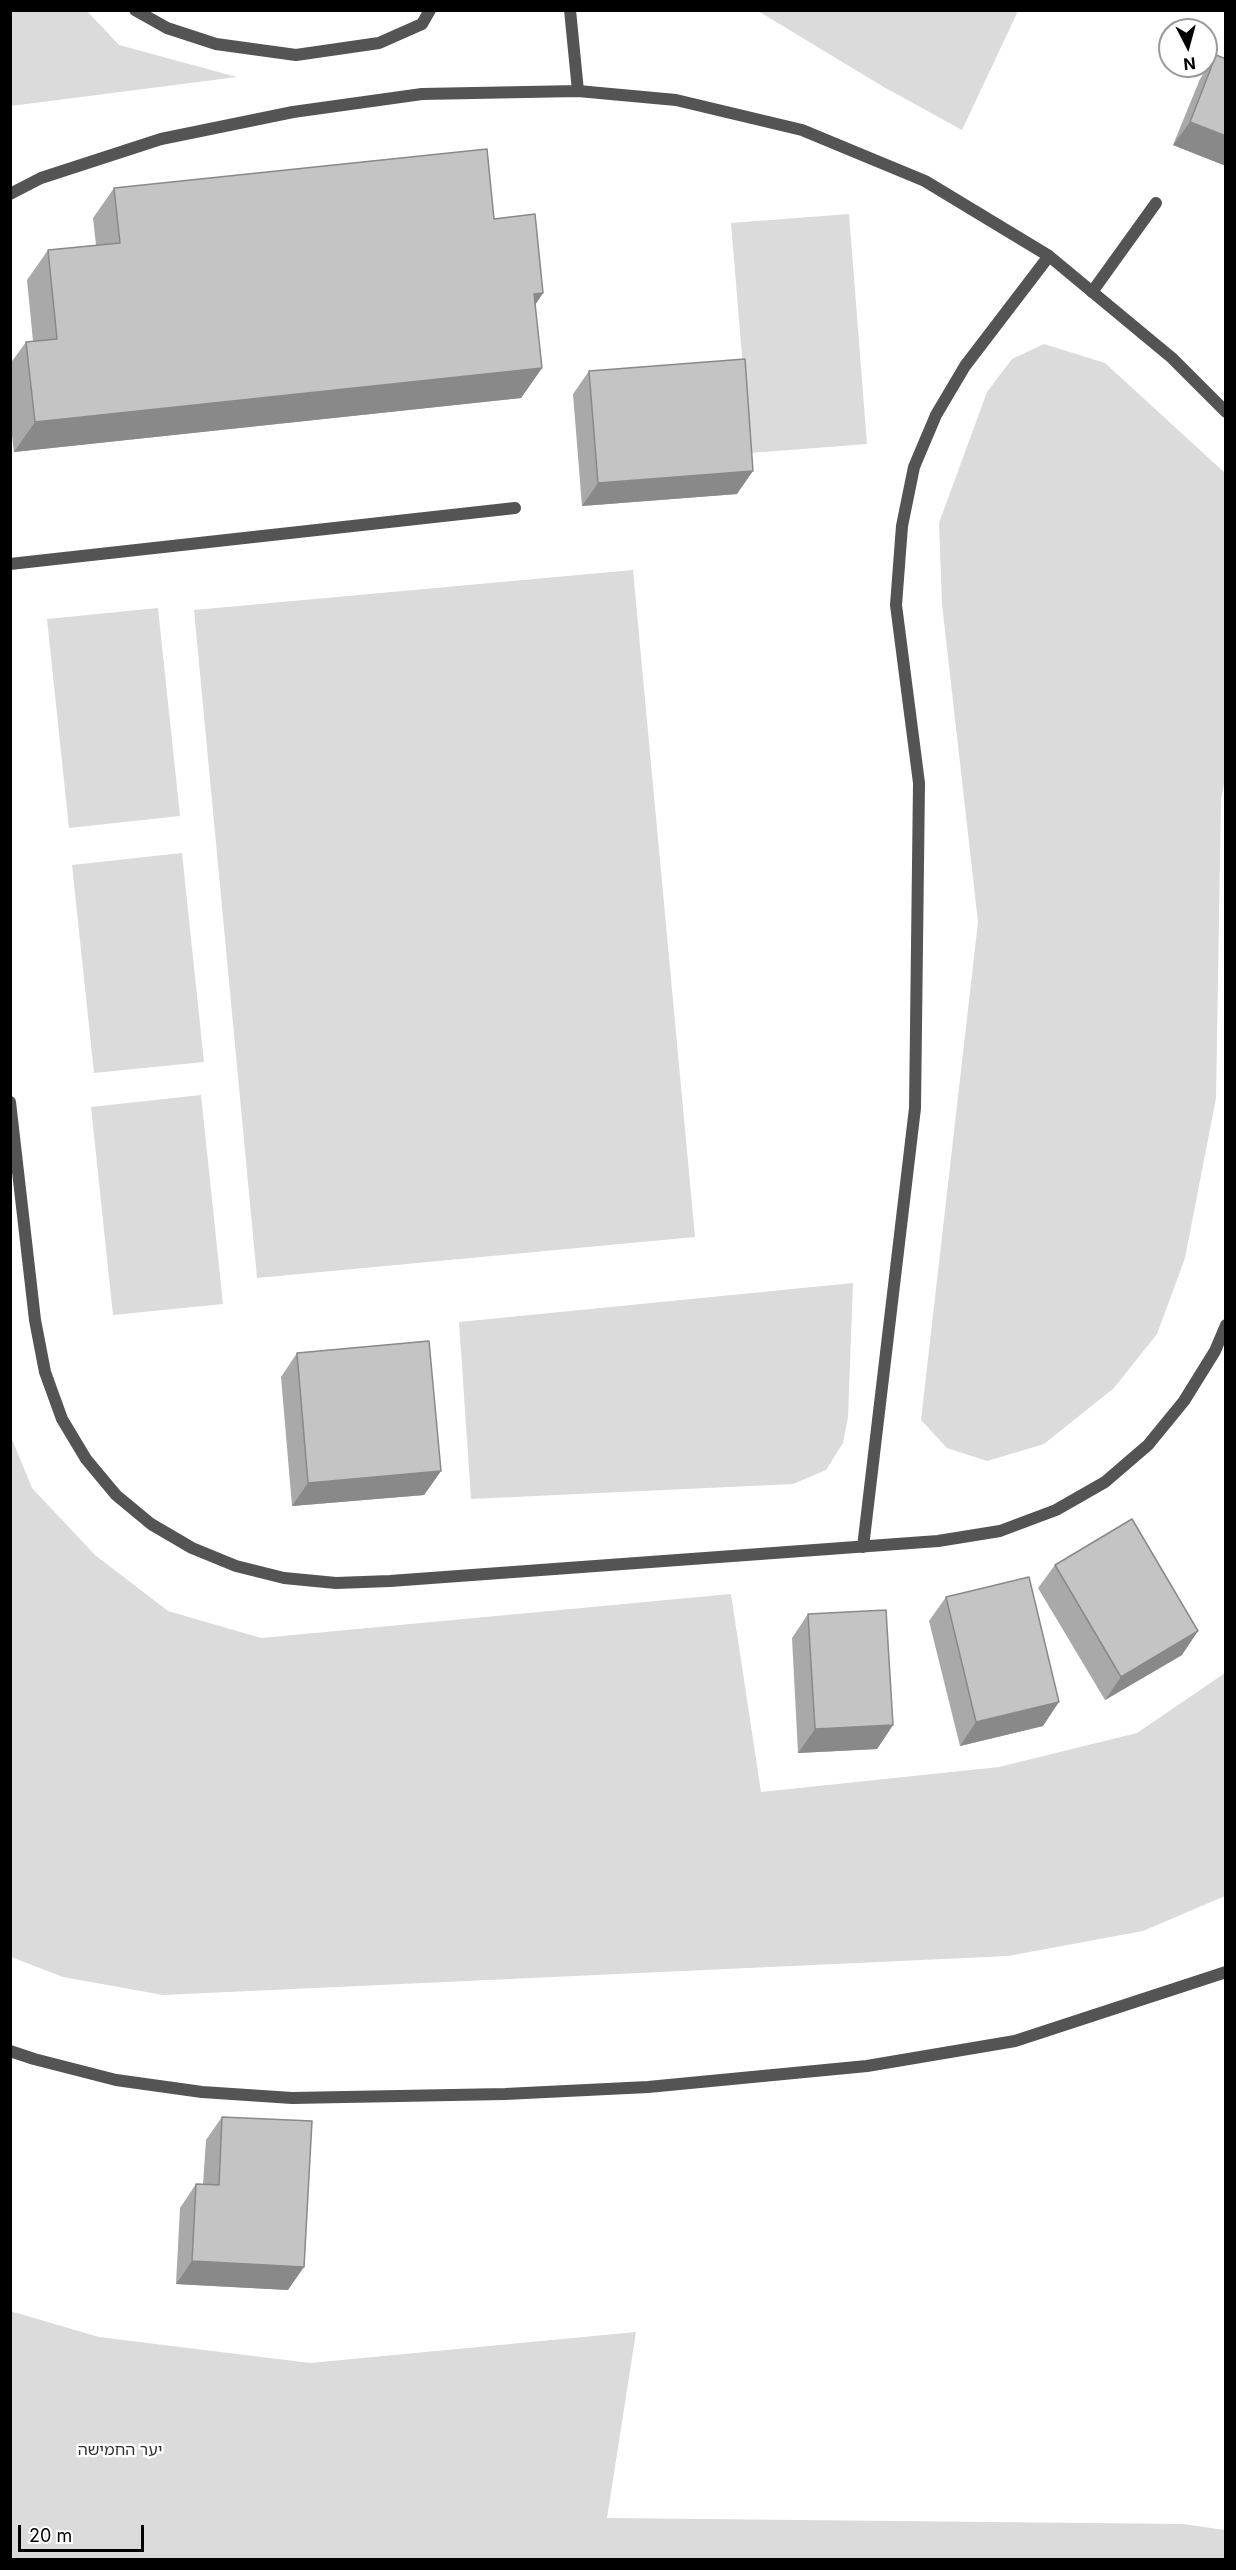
<!DOCTYPE html>
<meta charset="utf-8">
<style>
body{margin:0}
#map{position:relative;width:1236px;height:2570px;overflow:hidden;background:#fff;font-family:Inter,sans-serif}
canvas{display:block}
.frame{position:absolute;inset:0;border:12px solid #000;pointer-events:none}
.north{position:absolute;left:1158px;top:18px;width:60px;height:60px;box-sizing:border-box;background:#fff;border:2px solid #999;border-radius:50%;rotate:174deg;font-size:16px;font-weight:700;line-height:24px;text-align:center;color:#000}
.north::after{content:'';display:block;margin:auto;width:21px;height:27px;background:#000;clip-path:polygon(50% 0,100% 100%,50% 72%,0 100%)}
.scale{position:absolute;left:18px;top:2525px;width:126px;height:27px;box-sizing:border-box;border:3px solid #000;border-top:0;padding-left:8px;font-size:18px;line-height:21px;white-space:nowrap;color:#000;-webkit-text-stroke:4px #fff;paint-order:stroke}
</style>
<div id="map">
<canvas width="1236" height="2570"></canvas>
<div class="frame"></div>
<div class="north">N</div>
<div class="scale">20 m</div>
</div>
<script>
const ctx = document.querySelector('canvas').getContext('2d');
ctx.lineJoin = 'round';
function fill(path, color) { ctx.fillStyle = color; ctx.fill(path, 'evenodd'); }
const toPath = rows => new Path2D(rows.map(r => 'M' + r).join(''));
function trace(path, color, width, dash) { ctx.strokeStyle = color; ctx.lineWidth = width; ctx.lineCap = dash ? 'butt' : 'round'; ctx.setLineDash(dash || []); ctx.stroke(path); }
function drawText(font, color, halo, rows, align = 'center') {
  ctx.font = font + ' Inter,"Noto Sans Hebrew",sans-serif'; ctx.lineWidth = 5; ctx.setLineDash([]); ctx.textBaseline = 'middle'; ctx.strokeStyle = halo; ctx.fillStyle = color; for (const [text, x, y, turn = 0] of rows) {
    ctx.save(); ctx.translate(x, y); ctx.rotate((+turn || 0) * Math.PI / 180); ctx.textAlign = isNaN(turn) ? turn : align; if (halo) ctx.strokeText(text, 0, 0); ctx.fillText(text, 0, 0); ctx.restore();
  }
}
const green = toPath([
 [10,11,87,11,119,45,237,77,11,106],
 [758,11,1018,11,962,130,882,86],
 [849,214,867,444,750,453,731,223],
 [1044,344,1105,363,1225,473,1226,775,1221,799,1216,1098,1185,1258,1157,1334,1114,1388,1044,1444,987,1461,947,1448,921,1420,978,922,942,604,939,523,987,392,1012,359],
 [633,570,695,1237,257,1278,194,610],
 [158,608,180,816,69,828,47,619],
 [182,853,204,1062,94,1073,72,865],
 [201,1095,223,1304,113,1315,91,1107],
 [853,1283,848,1417,843,1443,826,1470,793,1484,471,1499,459,1322],
 [11,1437,32,1488,95,1555,168,1611,261,1638,731,1594,761,1792,999,1767,1137,1733,1225,1673,1225,1896,1143,1931,1008,1956,163,1995,63,1977,11,1957],
 [10,2311,99,2337,310,2363,636,2332,607,2518,1183,2524,1225,2530,1225,2559,11,2559]
]);
const lane = toPath([
 [1092,292,1156,203],
 [10,564,515,508]
]);
const street = toPath([
 [135,10,167,28,216,44,296,55,379,43,422,24,430,10],
 [570,10,578,91],
 [10,194,41,178,161,139,293,112,422,94,578,91,676,100,802,130,925,181,1049,256,1172,358,1226,412],
 [10,1102,35,1320,45,1372,62,1419,86,1459,116,1495,151,1524,192,1548,236,1566,284,1578,336,1583,390,1581,938,1541,1000,1531,1056,1510,1105,1482,1148,1445,1184,1401,1215,1351,1226,1325],
 [863,1547,915,1108,919,783,896,605,902,526,914,467,936,415,965,366,1049,256],
 [10,2051,34,2059,116,2080,202,2092,292,2098,505,2094,648,2087,867,2066,1015,2041,1226,1972]
]);
const wall = toPath([
 [1216,55,1226,59,1226,166,1173,145,1200,79],
 [114,188,494,219,543,293,535,305,542,368,521,398,14,452,10,420,10,364,26,342,33,341,27,280,48,250,96,245,93,218],
 [589,371,737,494,582,506,573,394],
 [297,1353,441,1471,424,1495,292,1506,281,1377],
 [1055,1565,1182,1655,1105,1700,1038,1588],
 [946,1597,1043,1726,960,1746,929,1621],
 [808,1614,893,1725,877,1749,798,1753,792,1638],
 [222,2117,288,2290,176,2284,180,2208,196,2184,203,2185,206,2140]
]);
const shadedWall = toPath([
 [1190,122,1226,136,1226,166,1173,145],
 [543,293,523,323,534,294],
 [542,368,521,398,14,452,35,422],
 [753,471,737,494,582,506,598,483],
 [441,1471,424,1495,292,1506,308,1483],
 [1198,1631,1182,1655,1105,1700,1121,1677],
 [1059,1702,1043,1726,960,1746,976,1722],
 [893,1725,877,1749,798,1753,815,1729],
 [192,2261,304,2267,288,2290,176,2284]
]);
const building = toPath([
 [1216,55,1226,59,1226,136,1190,122,1216,55],
 [487,149,494,219,535,214,543,293,534,294,542,368,35,422,26,342,57,339,48,250,120,243,114,188,487,149],
 [745,359,753,471,598,483,589,371,745,359],
 [429,1341,441,1471,308,1483,297,1353,429,1341],
 [1132,1519,1198,1631,1121,1677,1055,1565,1132,1519],
 [1029,1577,1059,1702,976,1722,946,1597,1029,1577],
 [886,1610,893,1725,815,1729,808,1614,886,1610],
 [222,2117,312,2121,304,2267,192,2261,196,2184,219,2185,222,2117]
]);
const parkNames = [
 ["יער החמישה",120,2450]
];
fill(green, '#dbdbdb');
trace(lane, '#545454', 12);
trace(street, '#545454', 12);
fill(wall, '#a9a9a9');
fill(shadedWall, '#898989');
fill(building, '#c4c4c4');
trace(building, '#898989', 1.5);
drawText('16px', '#323232', '#fff', parkNames);
</script>
